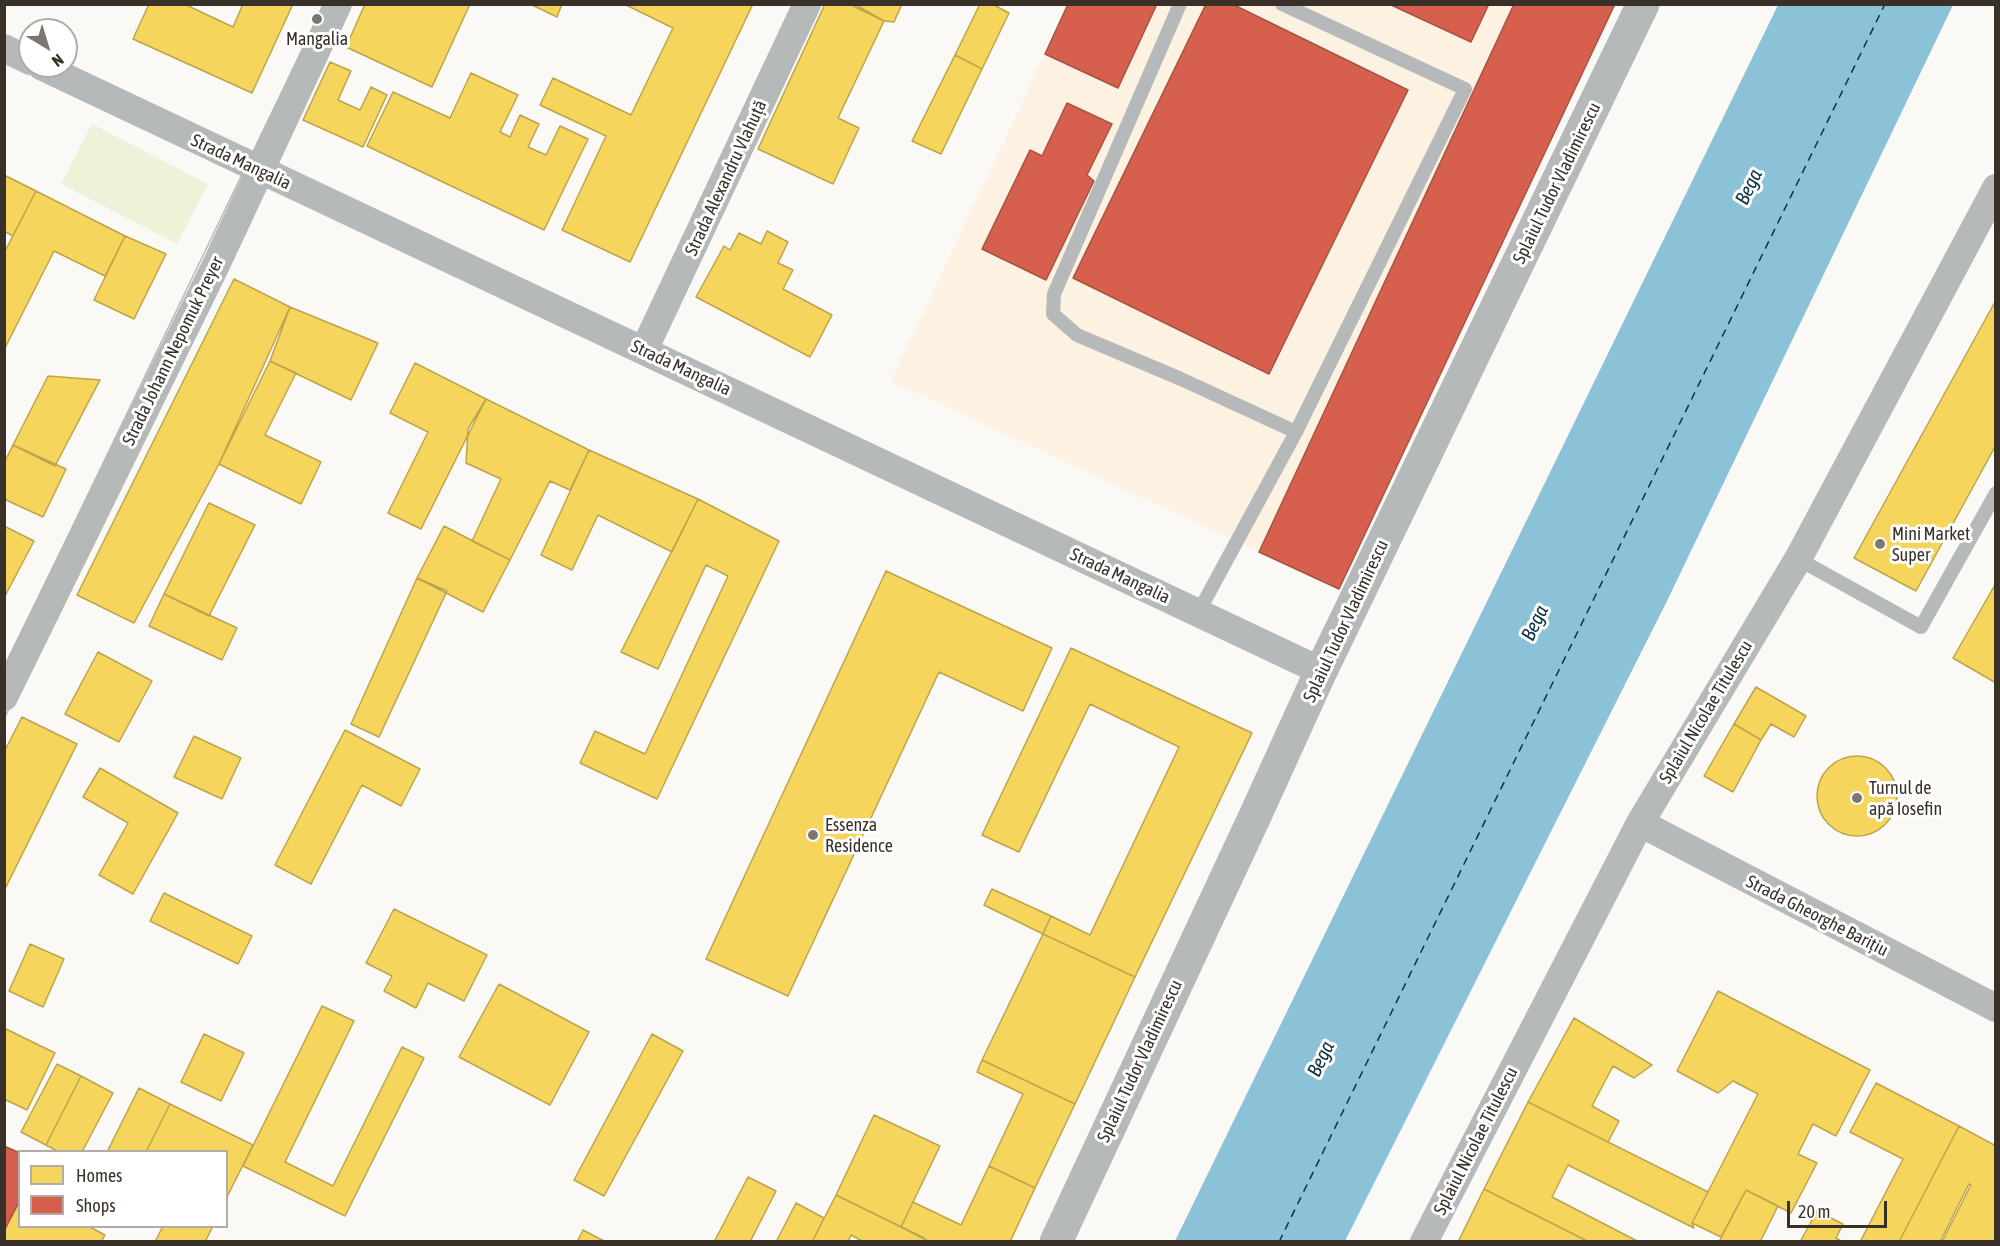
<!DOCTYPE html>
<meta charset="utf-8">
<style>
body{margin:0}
#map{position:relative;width:2000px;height:1246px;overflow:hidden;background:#fbf9f6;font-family:"Asap Condensed",sans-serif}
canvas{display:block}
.frame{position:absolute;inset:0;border:6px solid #393128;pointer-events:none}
.legend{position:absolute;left:18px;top:1150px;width:210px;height:78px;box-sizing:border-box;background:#fff;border:2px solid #b0ada9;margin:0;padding:8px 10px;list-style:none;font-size:18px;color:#393128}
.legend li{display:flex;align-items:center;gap:12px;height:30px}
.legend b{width:30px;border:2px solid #b0ada9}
.north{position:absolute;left:18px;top:18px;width:60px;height:60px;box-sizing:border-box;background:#fff;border:2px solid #b0ada9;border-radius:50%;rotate:142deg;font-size:16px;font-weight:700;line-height:24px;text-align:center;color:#393128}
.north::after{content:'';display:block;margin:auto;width:21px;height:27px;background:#7d7770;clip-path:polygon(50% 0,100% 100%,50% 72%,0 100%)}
.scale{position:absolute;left:1787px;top:1201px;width:100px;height:27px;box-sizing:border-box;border:3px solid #393128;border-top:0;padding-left:8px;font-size:18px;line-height:21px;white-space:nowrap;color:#393128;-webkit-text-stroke:4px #fff;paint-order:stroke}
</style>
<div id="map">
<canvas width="2000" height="1246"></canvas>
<div class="frame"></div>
<ul class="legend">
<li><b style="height:16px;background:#f6d55c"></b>Homes</li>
<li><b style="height:16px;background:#d6604d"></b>Shops</li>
</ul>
<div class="north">N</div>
<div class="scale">20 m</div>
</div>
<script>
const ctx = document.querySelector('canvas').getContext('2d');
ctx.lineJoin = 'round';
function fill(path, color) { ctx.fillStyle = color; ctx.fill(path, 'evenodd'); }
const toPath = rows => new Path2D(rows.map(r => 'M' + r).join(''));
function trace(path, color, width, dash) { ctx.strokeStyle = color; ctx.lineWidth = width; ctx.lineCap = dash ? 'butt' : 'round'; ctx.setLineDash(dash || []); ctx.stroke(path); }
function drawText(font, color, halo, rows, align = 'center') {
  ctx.font = font + ' "Asap Condensed",sans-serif'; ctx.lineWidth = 6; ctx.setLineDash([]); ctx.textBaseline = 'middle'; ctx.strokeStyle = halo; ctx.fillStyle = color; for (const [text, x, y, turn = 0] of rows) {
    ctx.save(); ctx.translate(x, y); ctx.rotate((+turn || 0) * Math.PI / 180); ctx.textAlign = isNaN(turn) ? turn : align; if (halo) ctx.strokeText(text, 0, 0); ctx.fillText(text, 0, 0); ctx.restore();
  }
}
const built = toPath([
 [1068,5,1615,5,1339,589,891,381]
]);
const green = toPath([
 [92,124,208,184,177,244,61,184]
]);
const water = toPath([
 [1778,5,1953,5,1667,601,1345,1241,1175,1241]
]);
const homes = toPath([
 [149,4,184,4,233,27,243,4,293,4,252,93,133,39,149,4],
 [365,4,470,4,432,87,346,47,365,4],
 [530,4,562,4,557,17,530,4],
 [624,4,753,4,630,262,562,230,606,136,540,105,553,78,631,115,673,28,624,4],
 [825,4,849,4,884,21,838,118,859,128,833,184,758,149,825,4],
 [854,4,902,4,894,22,884,21,854,4],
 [980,4,992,4,1009,13,982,69,955,55,980,4],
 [955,55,982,69,941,154,912,141,955,55],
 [330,62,351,71,338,100,360,110,371,87,387,95,363,147,303,120,330,62],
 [471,73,518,95,500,132,510,137,520,115,539,124,528,147,546,155,560,126,588,139,544,230,367,146,393,92,450,118,471,73],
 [4,175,36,191,13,236,4,231,4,175],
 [36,191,125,236,105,276,54,251,5,348,4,253,36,191],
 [767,231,788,242,778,263,793,270,783,289,832,315,810,357,696,297,724,246,730,250,739,233,761,244,767,231],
 [125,236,166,254,134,319,94,300,125,236],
 [234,279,290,307,219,464,134,623,77,595,234,279],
 [1996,300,1996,445,1916,591,1854,558,1996,300],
 [290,307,378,343,351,400,270,361,290,307],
 [270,361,296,373,265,435,321,462,301,504,219,464,270,361],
 [415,363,486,399,421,529,388,513,428,432,390,413,415,363],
 [48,376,100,380,55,466,13,445,48,376],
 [486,399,589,450,570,490,550,481,510,560,472,541,501,479,466,463,468,429,486,399],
 [13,445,66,469,43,517,4,499,4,463,13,445],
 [589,450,698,499,672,552,598,515,572,570,541,555,589,450],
 [698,499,779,541,657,799,580,763,595,731,645,754,728,576,706,565,658,669,621,652,698,499],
 [209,503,255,525,209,616,164,594,209,503],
 [4,526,34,541,4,598,4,526],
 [444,526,510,560,483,612,417,578,444,526],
 [886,571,1052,648,1023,711,939,672,788,996,706,959,886,571],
 [417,578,447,591,379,737,351,724,417,578],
 [1996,583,1996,683,1953,658,1996,583],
 [164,594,237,628,222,660,149,626,164,594],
 [1071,648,1252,733,1135,977,1043,934,1051,916,1090,935,1179,747,1090,704,1019,852,982,835,1071,648],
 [98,652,152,681,119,742,65,714,98,652],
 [1756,687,1806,716,1794,737,1771,724,1761,740,1734,724,1756,687],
 [22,717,77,744,4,891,4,752,22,717],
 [1734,724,1761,740,1733,792,1704,776,1734,724],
 [345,730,420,769,401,806,362,785,311,884,275,865,345,730],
 [194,736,241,758,222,799,174,777,194,736],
 '1817 796a40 40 0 1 1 80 0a40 40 0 1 1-80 0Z',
 [100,768,178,813,133,894,99,875,128,823,83,797,100,768],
 [992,889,1051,916,1043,934,984,905,992,889],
 [164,893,252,936,238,964,150,921,164,893],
 [394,909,487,955,464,1001,428,983,416,1008,384,991,392,976,366,963,394,909],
 [1043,934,1135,977,1075,1104,982,1060,1043,934],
 [30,944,64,959,43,1007,9,991,30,944],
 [499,984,589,1032,550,1105,459,1057,499,984],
 [1718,991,1870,1070,1836,1136,1813,1124,1798,1154,1817,1163,1791,1213,1746,1190,1721,1237,1692,1223,1758,1094,1733,1081,1718,1093,1677,1071,1718,991],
 [322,1006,354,1021,285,1162,333,1186,402,1047,424,1058,345,1216,243,1166,322,1006],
 [1574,1018,1652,1065,1634,1078,1613,1066,1592,1106,1619,1121,1608,1142,1528,1102,1574,1018],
 [4,1028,55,1053,27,1110,4,1099,4,1028],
 [204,1034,244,1053,221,1101,181,1082,204,1034],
 [652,1034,683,1051,604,1196,574,1180,652,1034],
 [982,1060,1075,1104,1035,1188,989,1166,1023,1094,977,1072,982,1060],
 [57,1064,81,1076,46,1145,21,1132,57,1064],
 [81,1076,113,1093,82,1152,59,1152,46,1145,81,1076],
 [1876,1083,1959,1126,1899,1242,1860,1242,1903,1159,1850,1132,1876,1083],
 [139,1088,170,1104,146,1152,107,1152,139,1088],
 [1528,1102,1708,1192,1692,1223,1694,1228,1568,1165,1552,1197,1639,1242,1589,1242,1484,1189,1528,1102],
 [170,1104,253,1145,226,1199,226,1152,146,1152,170,1104],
 [874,1115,940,1146,901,1227,836,1195,874,1115],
 [1959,1126,1996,1146,1996,1242,1942,1242,1971,1185,1969,1184,1940,1242,1899,1242,1959,1126],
 [989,1166,1035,1188,1010,1242,930,1242,901,1227,913,1202,961,1225,989,1166],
 [748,1177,776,1191,750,1242,714,1242,748,1177],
 [1484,1189,1589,1242,1458,1242,1484,1189],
 [1746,1190,1778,1206,1760,1242,1719,1242,1746,1190],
 [836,1195,924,1238,923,1242,864,1242,851,1235,848,1242,812,1242,836,1195],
 [20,1200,20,1226,88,1226,105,1235,101,1242,4,1242,4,1231,20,1200],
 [796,1203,824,1218,812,1242,776,1242,796,1203],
 [1817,1211,1843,1224,1836,1238,1843,1242,1800,1242,1817,1211],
 [163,1226,213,1226,205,1242,155,1242,163,1226],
 [583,1230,606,1242,577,1242,583,1230]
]);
const shops = toPath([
 [1068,4,1157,4,1118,88,1045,54,1068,4],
 [1206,4,1232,4,1408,90,1269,374,1073,278,1206,4],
 [1389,4,1489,4,1471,42,1389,4],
 [1514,4,1615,4,1339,589,1259,552,1514,4],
 [1067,103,1112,124,1087,175,1094,181,1046,280,982,249,1030,150,1042,156,1067,103],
 [4,1146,20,1153,20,1200,4,1231,4,1146]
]);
const ferry = toPath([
 [1279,1242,1885,4]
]);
const service = toPath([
 [1180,4,1054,294,1053,314,1077,335,1181,379,1296,432],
 [1798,559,1921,627,1996,493],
 [1198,613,1296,432,1465,89,1282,4]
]);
const minor = toPath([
 [4,48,30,61],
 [41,66,1321,671],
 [644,350,807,4],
 [4,697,216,265,338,4],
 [1640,823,1996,1008],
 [1424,1242,1640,823,1798,559,1996,188]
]);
const tertiary = toPath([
 [1056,1242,1255,816,1321,671,1643,4]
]);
const tram = toPath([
 [4,669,324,4],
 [4,719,211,299,348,4]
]);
const markers = [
 [317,19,6,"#7d7770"],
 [1880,544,6,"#7d7770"],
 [1857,798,6,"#7d7770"],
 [813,835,6,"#7d7770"]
];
const poiNames = [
 ["Mangalia",317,39,"center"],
 ["Mini Market",1892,534],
 ["Super",1892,555],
 ["Turnul de",1869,788],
 ["apă Iosefin",1869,809],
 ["Essenza",825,825],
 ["Residence",825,846]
];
const streetNames = [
 ["Strada Mangalia",241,162,25],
 ["Strada Alexandru Vlahuță",726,178,-65],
 ["Splaiul Tudor Vladimirescu",1557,183,-64],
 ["Strada Johann Nepomuk Preyer",173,351,-64],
 ["Strada Mangalia",681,368,25],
 ["Strada Mangalia",1120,576,25],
 ["Splaiul Tudor Vladimirescu",1346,621,-65],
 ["Splaiul Nicolae Titulescu",1706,712,-59],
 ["Strada Gheorghe Barițiu",1817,916,27],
 ["Splaiul Tudor Vladimirescu",1140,1061,-65],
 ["Splaiul Nicolae Titulescu",1476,1141,-63]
];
const waterNames = [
 ["Bega",1749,187,-64],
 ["Bega",1535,623,-64],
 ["Bega",1321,1059,-64]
];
fill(built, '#fdf1e1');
fill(green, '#eff2d9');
fill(water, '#8cc2d7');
fill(homes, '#f6d55c');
trace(homes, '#bda44c', 1.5);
fill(shops, '#d6604d');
trace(shops, '#a75242', 1.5);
trace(ferry, '#0e3341', 1.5, [8, 6]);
trace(service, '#b5b9ba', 14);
trace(minor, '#b5b9ba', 28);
trace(tertiary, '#b5b9ba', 33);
trace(tram, '#b6b8b6', 1.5);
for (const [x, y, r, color] of markers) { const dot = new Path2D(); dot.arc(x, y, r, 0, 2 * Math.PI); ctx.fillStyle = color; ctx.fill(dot); trace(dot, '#fff', 2); }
drawText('18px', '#393128', '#fff', poiNames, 'left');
drawText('18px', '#393128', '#fff', streetNames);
drawText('italic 20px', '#0e3341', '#fff', waterNames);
</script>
